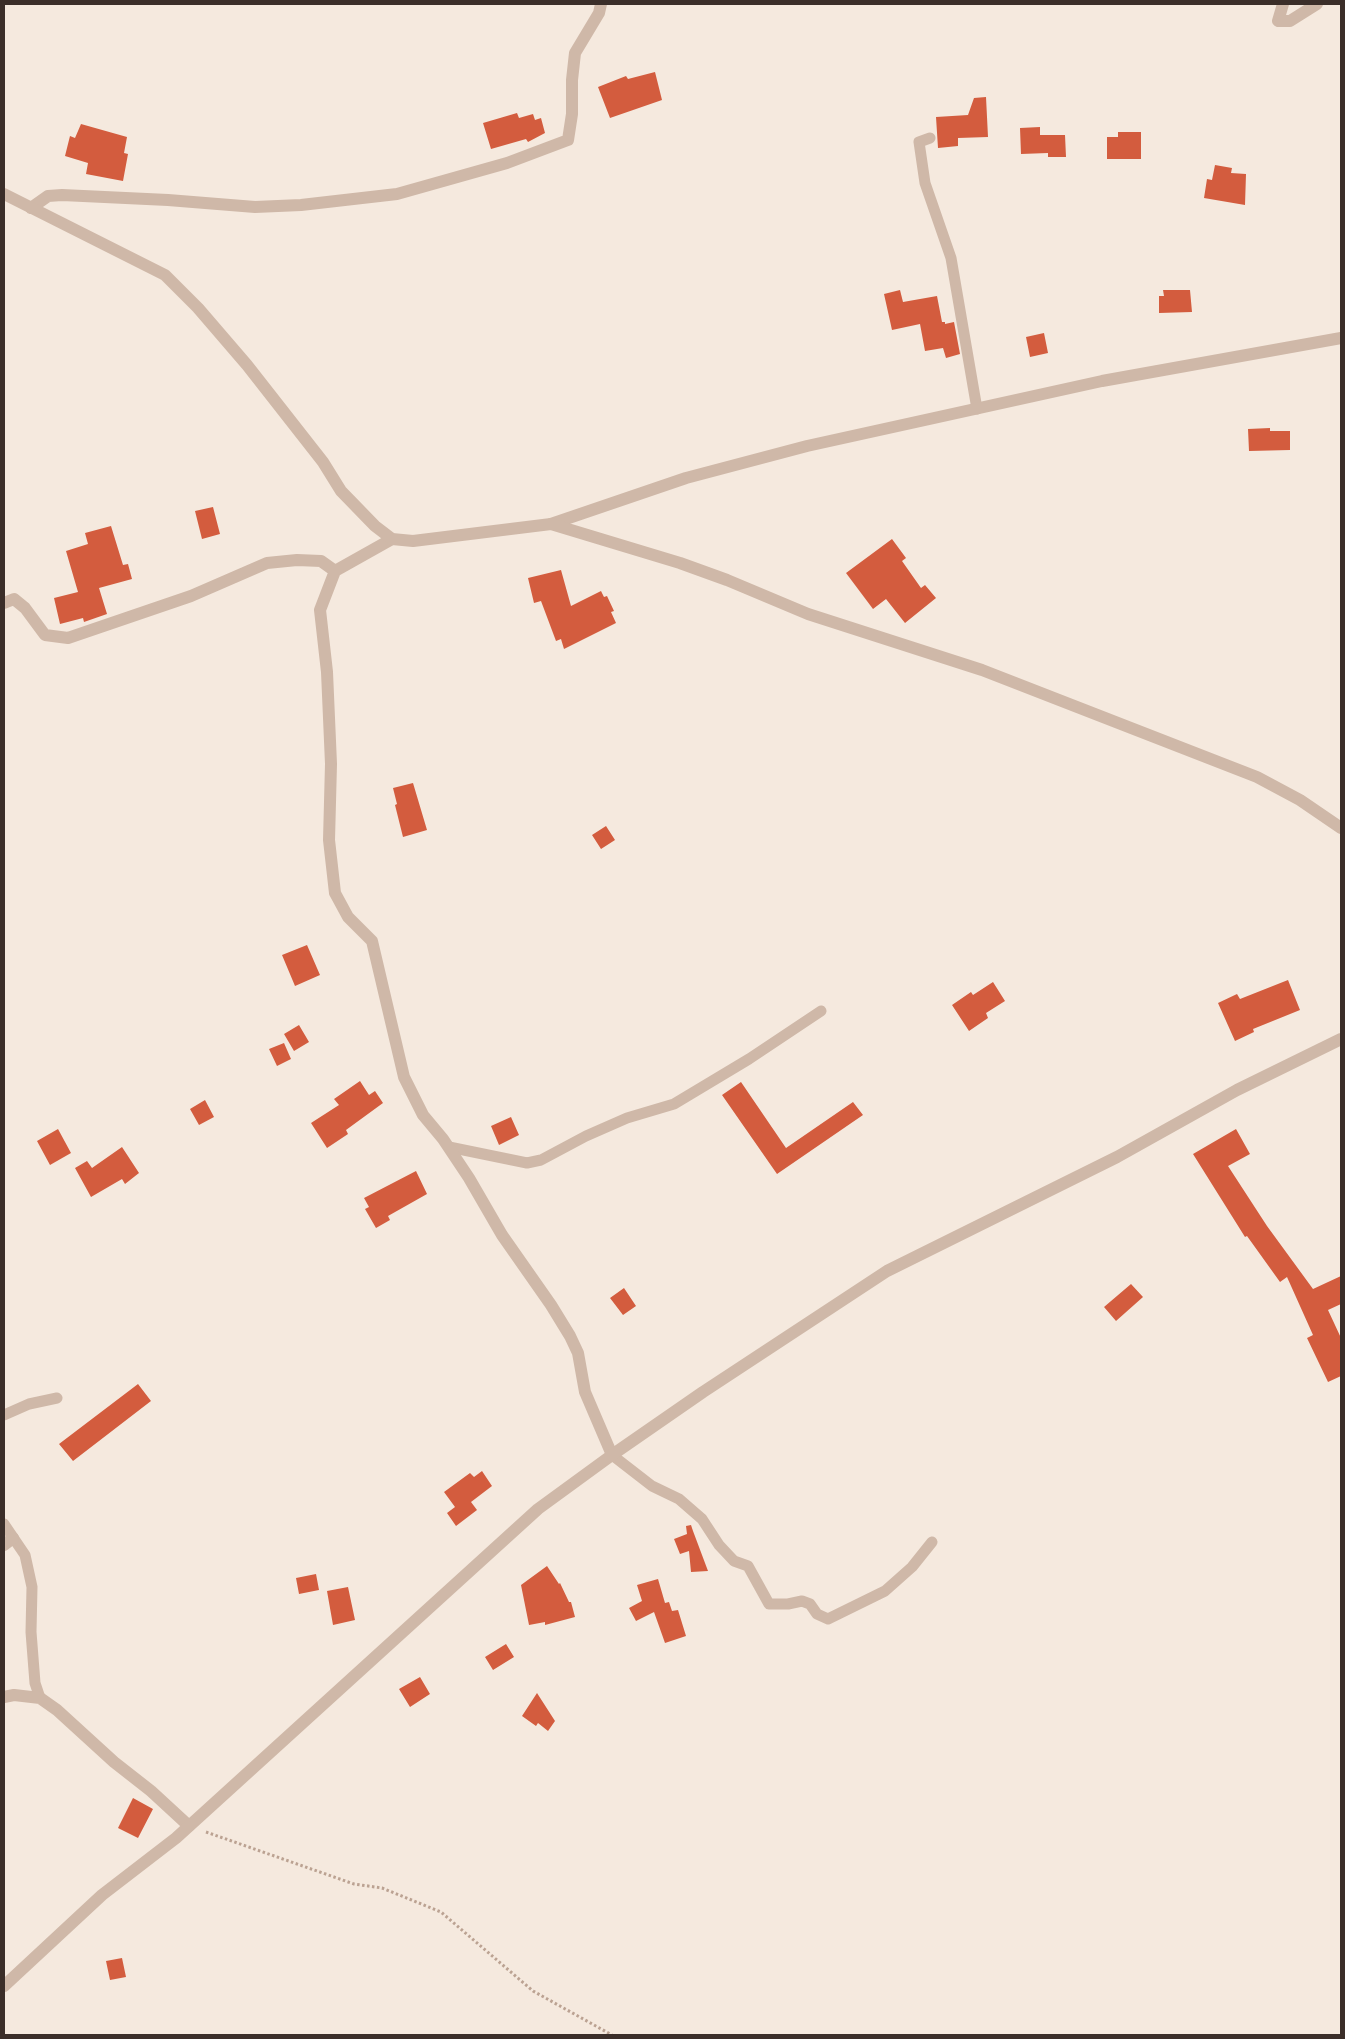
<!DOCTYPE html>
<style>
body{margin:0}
#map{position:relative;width:1345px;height:2039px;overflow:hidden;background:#f5e9de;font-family:"Space Grotesk",sans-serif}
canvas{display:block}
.frame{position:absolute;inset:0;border:5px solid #3b2e29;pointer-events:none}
</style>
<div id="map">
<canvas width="1345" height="2039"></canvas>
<div class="frame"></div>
</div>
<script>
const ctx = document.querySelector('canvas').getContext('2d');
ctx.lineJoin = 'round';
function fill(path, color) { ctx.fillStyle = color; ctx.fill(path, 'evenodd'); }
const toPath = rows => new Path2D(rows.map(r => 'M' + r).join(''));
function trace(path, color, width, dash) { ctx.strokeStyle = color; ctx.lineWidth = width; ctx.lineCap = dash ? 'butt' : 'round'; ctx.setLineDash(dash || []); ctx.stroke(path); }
const building = toPath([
 [655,72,662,100,610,118,598,87,626,76,628,79],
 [986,97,988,137,958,138,958,146,938,148,936,117,968,115,974,98],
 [517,113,519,118,533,114,535,120,541,118,545,133,528,142,526,139,491,149,483,123],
 [81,124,127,137,124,153,128,154,123,181,86,174,88,163,65,156,70,136,75,138],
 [1040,127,1040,135,1065,135,1066,157,1048,157,1048,153,1021,154,1020,128],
 [1118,132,1141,132,1141,159,1107,159,1107,137,1118,137],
 [1215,165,1232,168,1231,173,1246,174,1245,205,1204,198,1207,179,1212,180],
 [900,290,903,302,937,296,942,322,945,322,945,324,954,322,960,354,946,358,943,348,925,351,920,324,892,330,884,294],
 [1163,290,1190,290,1192,312,1159,313,1159,296,1164,296],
 [1044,333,1048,353,1030,357,1026,337],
 [1270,428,1270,431,1290,431,1290,450,1249,451,1248,429],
 [213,507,220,534,202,539,195,511],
 [111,526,123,565,128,564,132,579,99,588,107,614,84,622,83,618,60,624,54,598,78,592,66,551,88,544,85,533],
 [892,539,906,558,902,561,921,588,925,585,936,598,905,623,886,599,873,609,846,573],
 [561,570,571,606,601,591,604,597,607,596,614,611,611,612,616,623,564,649,561,639,556,641,541,601,534,603,528,578],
 [413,783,427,830,403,837,395,805,397,804,393,788],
 [606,826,615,840,601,849,592,835],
 [307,945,320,975,295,986,282,955],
 [1288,980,1300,1010,1253,1029,1254,1032,1235,1041,1218,1003,1237,994,1240,999],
 [993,982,1005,1001,986,1013,988,1018,969,1031,952,1005,971,992,973,995],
 [299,1025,309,1042,294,1051,284,1034],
 [284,1043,291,1059,277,1066,269,1049],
 [360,1081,369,1095,375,1091,383,1103,346,1130,348,1134,327,1148,311,1123,339,1105,334,1099],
 [741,1082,786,1148,853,1102,863,1115,777,1174,722,1095],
 [205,1100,214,1117,199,1125,190,1109],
 [511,1117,519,1135,499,1145,491,1126],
 [58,1129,71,1153,50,1165,37,1141],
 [1236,1129,1250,1154,1228,1166,1267,1226,1313,1289,1341,1276,1341,1304,1328,1310,1341,1338,1341,1376,1328,1382,1307,1338,1313,1335,1287,1277,1280,1282,1247,1236,1245,1237,1193,1154],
 [122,1147,139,1173,125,1184,122,1179,91,1197,75,1168,87,1161,92,1168],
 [416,1171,427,1194,388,1216,390,1220,376,1228,365,1209,369,1207,364,1198],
 [1131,1284,1143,1297,1116,1321,1104,1307],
 [624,1288,636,1306,623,1315,610,1298],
 [138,1384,151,1401,73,1461,59,1444],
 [482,1471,492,1486,471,1502,477,1510,456,1526,447,1513,455,1507,444,1492,470,1473,474,1477],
 [691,1525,693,1531,708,1571,691,1572,689,1551,680,1554,674,1539,687,1534,686,1526],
 [547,1566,559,1584,560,1583,569,1602,571,1602,575,1617,545,1625,545,1622,529,1625,521,1585],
 [316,1574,319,1590,299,1594,296,1578],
 [658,1579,665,1603,669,1602,672,1611,678,1610,686,1636,665,1643,654,1612,636,1621,629,1608,642,1601,637,1585],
 [348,1587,355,1620,333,1625,327,1591],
 [506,1644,514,1657,493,1670,485,1657],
 [420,1677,430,1694,410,1707,399,1689],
 [537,1693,555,1721,548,1731,538,1723,536,1726,522,1716],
 [133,1798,153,1809,138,1838,118,1828],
 [122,1958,126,1977,110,1980,106,1961]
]);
const path = toPath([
 [206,1832,354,1884,382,1888,441,1912,533,1991,612,2035]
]);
const service = toPath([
 [930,138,919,142,925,183,951,258,977,409],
 [449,1147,527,1163,541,1160,586,1136,627,1118,674,1104,749,1059,821,1011],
 [4,1415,29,1404,57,1398],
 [612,1455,652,1486,679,1499,702,1519,719,1545,734,1561,748,1566,769,1604,788,1604,802,1601,810,1604,817,1614,828,1619,885,1591,912,1567,932,1542],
 [4,1524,25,1555,32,1587,31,1632,35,1683,40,1698]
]);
const minor = toPath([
 [1283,4,1278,21,1290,21,1317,4],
 [31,208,48,196,62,195,168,200,255,207,301,205,397,194,507,163,568,140,572,114,572,80,575,53,599,13,601,4],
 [551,524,686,478,807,446,1102,381,1341,338],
 [392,539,335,571,320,610,327,672,331,764,329,840,335,893,348,917,372,941,404,1077,423,1115,443,1139,469,1178,502,1235,551,1305,570,1336,578,1353,585,1392,612,1455],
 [4,603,14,599,25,608,45,635,68,638,191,596,267,563,297,560,321,561,335,571],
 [4,1545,13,1538],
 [4,1697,14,1695,40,1698,57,1710,114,1762,151,1791,189,1826]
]);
const tertiary = toPath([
 [4,194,165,275,198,308,247,365,323,462,341,491,375,526,392,539,413,541,551,524,680,563,727,580,808,614,982,670,1257,777,1300,800,1341,828],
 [4,1986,102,1895,176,1838,538,1509,612,1455,703,1392,887,1271,1117,1157,1237,1090,1341,1039]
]);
fill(building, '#d35c3e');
trace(path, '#bba292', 3, [2.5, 2.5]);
trace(service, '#cfb8a8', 11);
trace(minor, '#cfb8a8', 12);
trace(tertiary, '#cfb8a8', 12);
</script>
